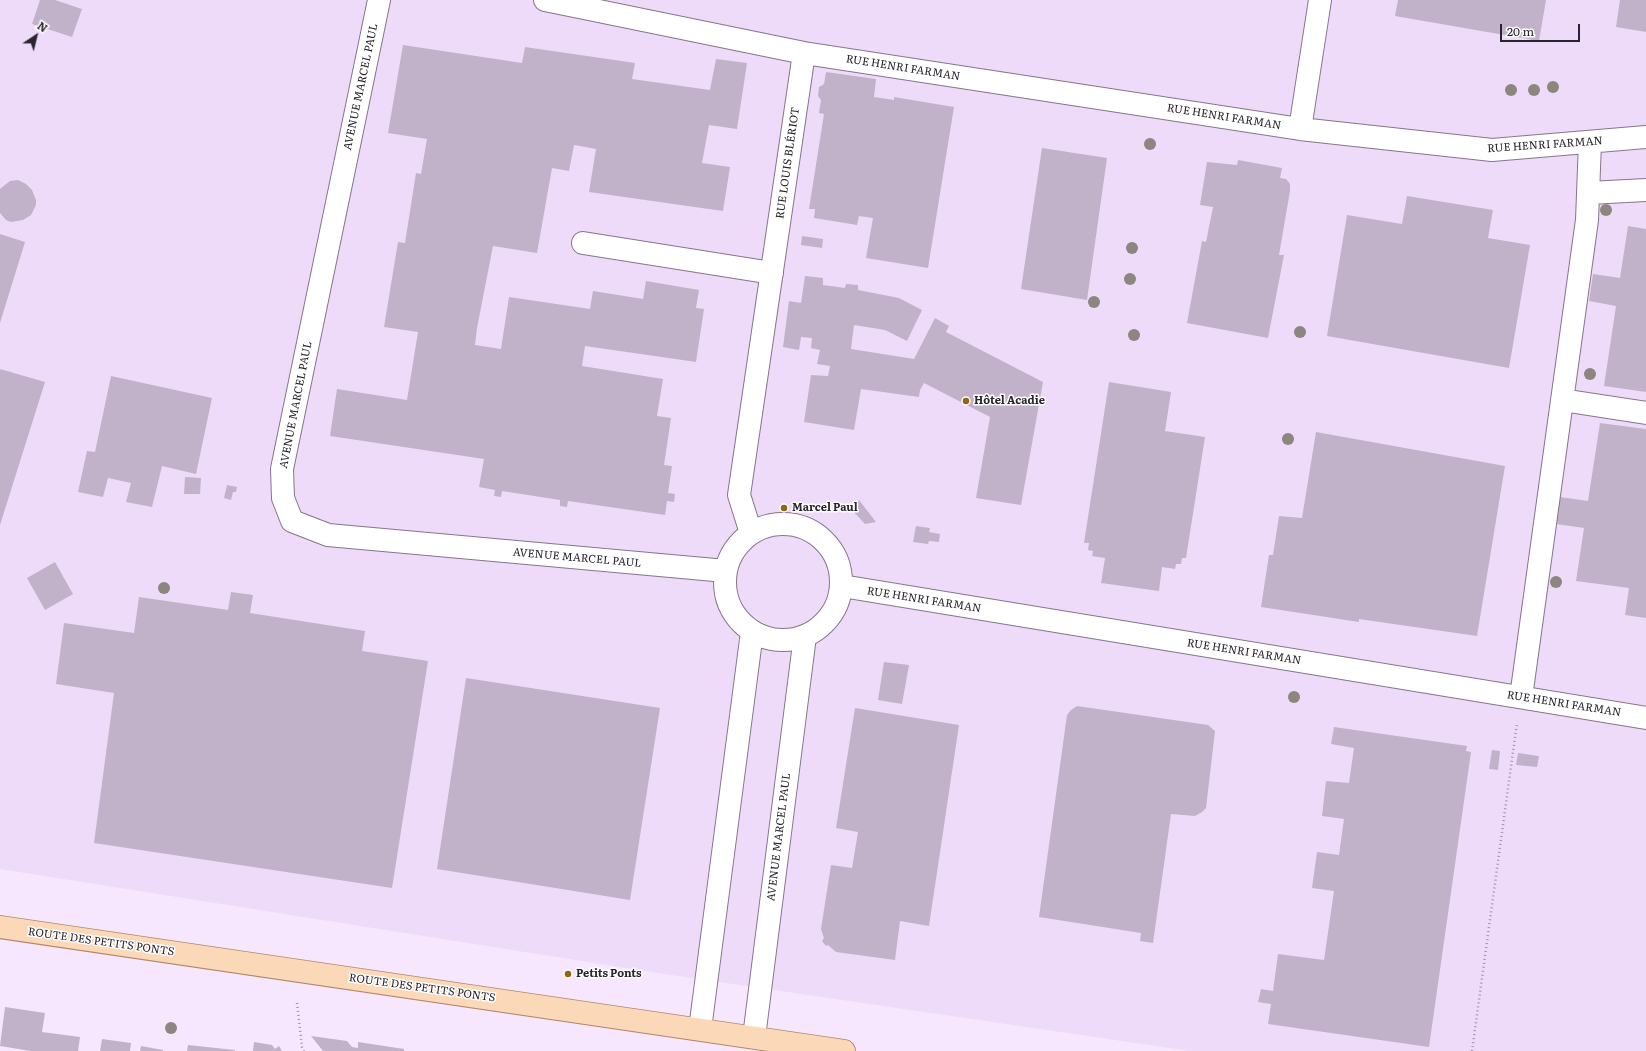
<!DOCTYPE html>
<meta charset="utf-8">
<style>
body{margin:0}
#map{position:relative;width:1646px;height:1051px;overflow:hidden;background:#f6e7ff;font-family:Literata,serif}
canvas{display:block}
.north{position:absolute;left:16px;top:16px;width:40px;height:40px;-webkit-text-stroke:3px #fff;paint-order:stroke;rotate:35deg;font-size:11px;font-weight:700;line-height:16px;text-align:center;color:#2a242d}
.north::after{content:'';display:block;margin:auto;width:14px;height:18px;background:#2a242d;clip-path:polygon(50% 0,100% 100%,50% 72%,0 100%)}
.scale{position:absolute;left:1500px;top:24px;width:80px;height:18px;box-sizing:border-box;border:2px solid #2a242d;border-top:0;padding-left:5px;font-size:12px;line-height:14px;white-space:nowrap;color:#2a242d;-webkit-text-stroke:3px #fff;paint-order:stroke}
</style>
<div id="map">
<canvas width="1646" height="1051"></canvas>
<div class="north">N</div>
<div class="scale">20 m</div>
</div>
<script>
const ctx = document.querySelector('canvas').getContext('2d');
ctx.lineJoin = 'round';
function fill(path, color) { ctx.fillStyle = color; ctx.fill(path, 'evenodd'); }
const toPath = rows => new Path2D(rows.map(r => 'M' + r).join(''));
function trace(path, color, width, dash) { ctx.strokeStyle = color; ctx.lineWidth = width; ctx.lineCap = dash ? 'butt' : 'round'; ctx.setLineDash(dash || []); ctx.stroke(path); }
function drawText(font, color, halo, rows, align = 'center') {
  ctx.font = font + ' Literata,serif'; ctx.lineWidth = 3; ctx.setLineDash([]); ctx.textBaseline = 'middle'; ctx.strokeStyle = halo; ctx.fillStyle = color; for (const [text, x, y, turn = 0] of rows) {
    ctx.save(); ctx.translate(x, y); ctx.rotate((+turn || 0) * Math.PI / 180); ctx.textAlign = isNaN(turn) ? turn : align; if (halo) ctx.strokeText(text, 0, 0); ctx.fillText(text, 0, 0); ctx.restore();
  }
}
const built = toPath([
 [0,0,1646,0,1646,1051,1190,1051,651,972,0,869]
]);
const building = toPath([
 [40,0,55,0,82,9,72,37,32,24],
 [1398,0,1546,0,1539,41,1395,16],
 [1620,0,1646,0,1646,32,1616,27],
 [403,45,522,63,525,47,635,63,632,79,710,90,716,59,747,63,737,129,709,125,702,163,730,167,723,211,589,192,596,149,574,145,569,171,552,168,537,253,493,246,477,328,475,345,501,349,509,297,590,309,593,291,643,299,646,281,699,290,696,308,704,309,696,362,585,346,582,366,663,379,657,416,671,418,664,465,672,466,668,493,675,494,674,502,667,501,665,515,568,501,567,507,560,506,560,500,502,491,501,497,494,496,495,490,479,487,484,459,330,436,337,389,407,400,418,332,384,327,398,242,405,243,416,173,421,174,427,139,388,133],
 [826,72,876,79,874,97,894,100,894,97,954,107,928,268,866,258,873,218,859,216,857,225,814,218,815,209,809,209,824,114,819,113,821,100,818,96,819,87,824,84],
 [1042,148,1107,158,1087,300,1021,289],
 [1238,160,1282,168,1280,178,1286,179,1290,184,1290,191,1279,255,1284,255,1268,338,1187,323,1202,241,1206,242,1213,207,1200,205,1207,162,1237,165],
 [18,180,26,184,32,190,36,200,36,205,31,215,23,220,11,222,6,220,0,213,0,189,10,181],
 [1407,196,1493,210,1488,238,1530,245,1509,368,1327,336,1347,215,1402,224],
 [1628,226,1646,229,1646,392,1604,386,1616,306,1589,301,1593,274,1620,278],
 [0,234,25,242,0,323],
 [802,236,823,239,822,248,801,245],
 [805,276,823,278,823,285,845,288,846,284,858,285,858,290,899,298,922,310,907,341,885,330,854,325,851,349,914,359,935,318,949,326,946,332,1043,382,1021,505,976,498,990,417,924,383,920,390,919,397,861,389,854,430,804,422,811,375,828,376,830,366,817,364,820,350,811,348,812,338,801,337,799,350,783,347,789,301,801,303],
 [0,369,45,382,0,525],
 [111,376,212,398,196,474,162,466,152,507,126,502,131,483,108,478,103,497,78,492,87,451,95,452],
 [1109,382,1171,392,1165,431,1205,437,1186,558,1182,558,1181,564,1176,564,1175,569,1162,567,1159,591,1101,583,1105,558,1092,556,1093,551,1088,550,1089,543,1084,543],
 [1600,423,1646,429,1646,618,1625,615,1629,588,1576,581,1584,528,1556,524,1560,497,1588,501],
 [1316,432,1505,466,1477,636,1359,619,1359,622,1261,607,1269,555,1273,555,1279,516,1302,518],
 [185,477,201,478,200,494,184,494],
 [227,485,237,487,236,492,233,492,231,500,224,498],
 [859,500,876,522,865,524,852,510],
 [916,526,930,528,929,532,940,534,939,542,929,541,928,544,913,542],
 [55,562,73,594,45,610,27,578],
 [231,592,253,595,250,613,365,631,362,651,428,661,392,888,94,843,114,693,56,684,64,623,134,633,139,597,228,610],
 [884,662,909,665,902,704,878,700],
 [466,678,660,708,630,900,437,869],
 [1077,706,1208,725,1215,731,1206,808,1202,812,1195,816,1171,814,1153,943,1140,941,1141,933,1039,917,1067,715,1071,710],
 [855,708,959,725,929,926,900,921,895,960,836,952,828,945,826,946,822,941,824,938,821,929,831,865,852,868,858,832,836,828],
 [1334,727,1467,746,1466,751,1471,752,1429,1047,1268,1024,1271,1004,1258,1002,1261,989,1273,991,1278,954,1324,960,1334,891,1312,888,1317,852,1339,855,1344,819,1322,816,1326,781,1349,783,1354,748,1331,744],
 [1492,750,1500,751,1498,770,1489,769],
 [1518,753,1539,756,1537,767,1516,765],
 [5,1007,45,1013,42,1032,80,1037,78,1051,31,1051,0,1046],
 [311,1036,347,1041,352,1047,358,1048,358,1042,404,1049,404,1051,323,1051],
 [102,1039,131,1043,130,1051,100,1051],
 [254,1042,272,1045,275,1049,279,1046,282,1051,253,1051],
 [188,1045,235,1050,235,1051,187,1051],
 [141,1046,163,1050,163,1051,140,1051]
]);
const path = toPath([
 [297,1003,302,1047,304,1051],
 [1472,1051,1517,723]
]);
const minor = toPath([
 [379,0,282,469,283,498,292,521,328,535,726,571],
 [545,0,804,53,739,495,751,533],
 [804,53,1300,129,1492,150,1646,137],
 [1300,129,1320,0],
 [1589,193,1646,190],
 [583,243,772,273],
 [1562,400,1646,413],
 '725 582a58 58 0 1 1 116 0a58 58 0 1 1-116 0Z',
 [842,586,1646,718],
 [1521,697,1587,220,1590,142],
 [700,1029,752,632],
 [754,1037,805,636]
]);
const major = toPath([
 [0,927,844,1051]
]);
const trees = [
 [1553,87],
 [1511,90],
 [1534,90],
 [1150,144],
 [1606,210],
 [1132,248],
 [1130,279],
 [1094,302],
 [1300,332],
 [1134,335],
 [1590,374],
 [1288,439],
 [1556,582],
 [164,588],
 [1294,697],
 [171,1028]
];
const markers = [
 [966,401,4,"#936512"],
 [784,508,4,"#936512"],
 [568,974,4,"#936512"]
];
const streetNames = [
 ["RUE HENRI FARMAN",903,68,9],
 ["AVENUE MARCEL PAUL",361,87,-78],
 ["RUE HENRI FARMAN",1224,117,9],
 ["RUE HENRI FARMAN",1545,145,-4],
 ["RUE LOUIS BLÉRIOT",788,163,-82],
 ["AVENUE MARCEL PAUL",296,405,-79],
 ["AVENUE MARCEL PAUL",577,558,5],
 ["RUE HENRI FARMAN",924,600,9],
 ["RUE HENRI FARMAN",1244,652,9],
 ["RUE HENRI FARMAN",1564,704,9],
 ["AVENUE MARCEL PAUL",779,837,-83],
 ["ROUTE DES PETITS PONTS",101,942,8],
 ["ROUTE DES PETITS PONTS",422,988,8]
];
const poiNames = [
 ["Hôtel Acadie",974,401],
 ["Marcel Paul",792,508],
 ["Petits Ponts",576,974]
];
fill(built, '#eedbf9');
fill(building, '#c1b2c9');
trace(minor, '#84768b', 24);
trace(major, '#b18969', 24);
trace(path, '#9e93a5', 2.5, [1, 3]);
trace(minor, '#fff', 22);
trace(major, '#fbd9b8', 22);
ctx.fillStyle = '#8c867f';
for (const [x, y] of trees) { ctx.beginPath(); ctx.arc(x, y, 6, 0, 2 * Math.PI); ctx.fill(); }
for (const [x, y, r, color] of markers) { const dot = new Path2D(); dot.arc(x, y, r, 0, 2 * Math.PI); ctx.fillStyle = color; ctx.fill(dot); trace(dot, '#fff', 1.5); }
drawText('11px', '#2a242d', '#fff', streetNames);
drawText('bold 11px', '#2a242d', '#fff', poiNames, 'left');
</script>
